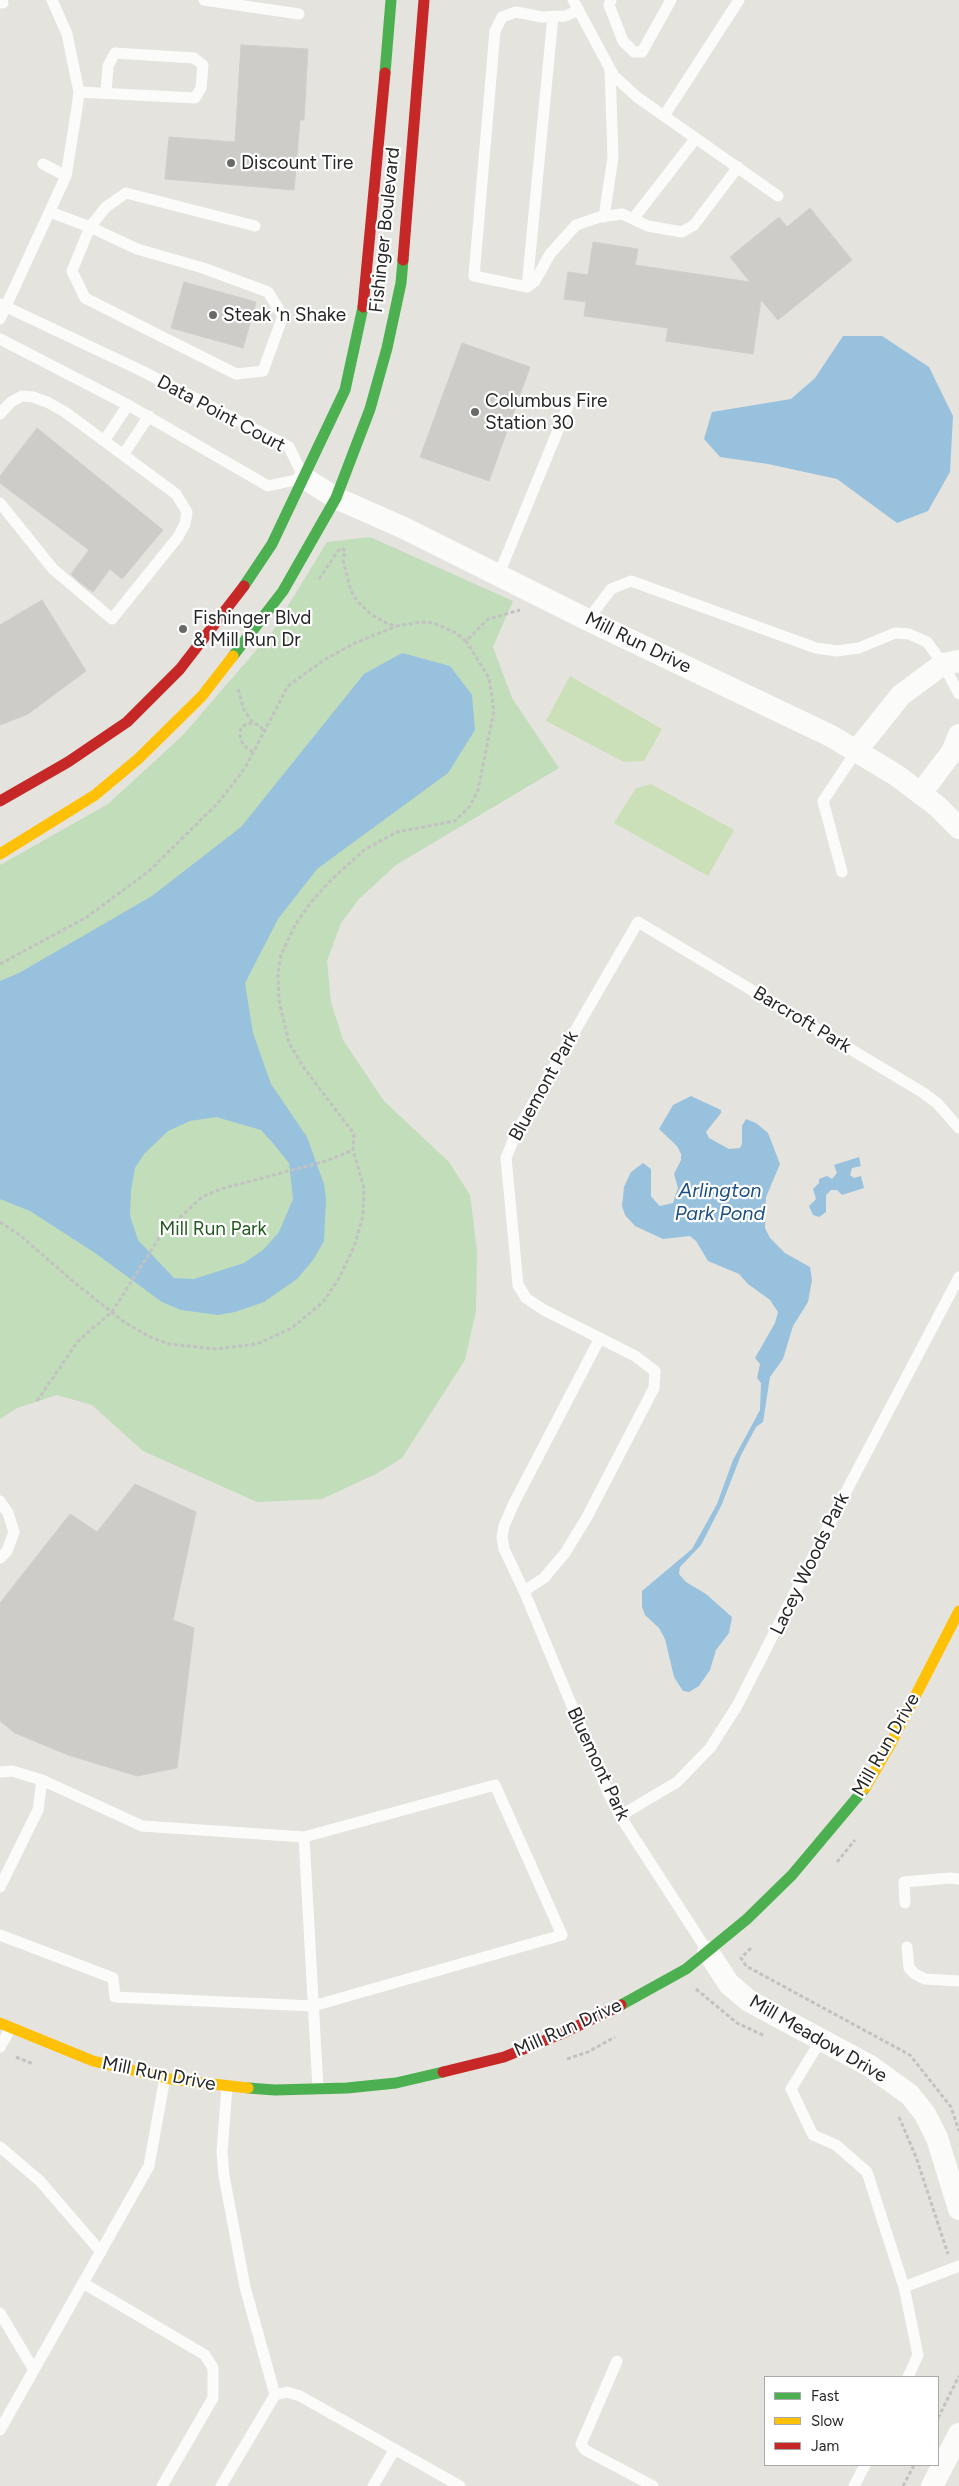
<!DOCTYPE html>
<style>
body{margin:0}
#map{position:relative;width:959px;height:2486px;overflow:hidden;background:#e4e3de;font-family:Figtree,sans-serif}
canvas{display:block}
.legend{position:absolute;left:764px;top:2376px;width:175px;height:90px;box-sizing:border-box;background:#fff;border:1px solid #a9a9a9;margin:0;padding:6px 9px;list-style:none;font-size:15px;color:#272727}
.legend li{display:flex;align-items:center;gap:10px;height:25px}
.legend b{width:25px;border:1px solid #a9a9a9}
</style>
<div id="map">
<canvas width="959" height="2486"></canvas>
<ul class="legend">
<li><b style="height:6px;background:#4caf50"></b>Fast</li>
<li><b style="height:6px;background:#ffc107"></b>Slow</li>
<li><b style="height:6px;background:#c62828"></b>Jam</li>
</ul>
</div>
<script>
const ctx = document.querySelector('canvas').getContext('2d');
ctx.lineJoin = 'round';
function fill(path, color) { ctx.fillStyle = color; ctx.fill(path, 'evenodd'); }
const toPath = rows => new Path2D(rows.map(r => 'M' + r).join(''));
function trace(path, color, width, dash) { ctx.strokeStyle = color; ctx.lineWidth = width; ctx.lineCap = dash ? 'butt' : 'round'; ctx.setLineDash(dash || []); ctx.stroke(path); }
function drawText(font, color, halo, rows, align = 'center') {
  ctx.font = font + ' Figtree,sans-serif'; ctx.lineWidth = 4.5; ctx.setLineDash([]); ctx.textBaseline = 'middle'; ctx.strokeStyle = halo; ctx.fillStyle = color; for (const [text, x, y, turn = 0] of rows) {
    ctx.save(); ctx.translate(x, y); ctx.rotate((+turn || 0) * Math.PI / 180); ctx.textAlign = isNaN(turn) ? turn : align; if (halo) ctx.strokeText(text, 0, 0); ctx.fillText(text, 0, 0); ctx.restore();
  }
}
const green = toPath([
 [370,537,513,601,493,647,512,698,559,768,396,865,359,899,341,923,327,961,331,1002,343,1040,384,1101,449,1162,470,1195,477,1250,476,1311,465,1360,402,1458,378,1473,322,1499,257,1502,143,1451,92,1405,57,1395,17,1408,0,1419,0,865,108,804,183,735,272,632,327,542]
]);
const pitch = toPath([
 [570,676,662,729,644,761,624,762,546,721],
 [651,784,734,830,708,876,614,823,636,788]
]);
const water = toPath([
 [843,336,882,336,929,367,953,416,950,472,928,511,897,523,837,479,768,464,720,457,704,439,712,412,791,399,815,378],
 [402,653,450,666,472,695,475,730,448,773,317,869,278,919,245,983,253,1033,271,1084,307,1137,324,1184,326,1199,324,1241,313,1260,297,1279,264,1302,235,1312,218,1315,181,1310,162,1302,95,1253,30,1211,0,1199,0,981,19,973,152,896,241,827,364,674],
 [216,1117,261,1130,271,1141,289,1163,293,1199,279,1232,264,1249,244,1263,194,1279,174,1278,138,1240,130,1216,131,1190,135,1168,144,1154,168,1131,190,1121],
 [691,1096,721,1110,721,1113,706,1132,709,1138,729,1149,740,1148,742,1144,742,1126,746,1119,756,1123,768,1133,780,1164,766,1197,765,1228,770,1238,785,1253,810,1267,812,1280,808,1302,793,1326,783,1359,770,1377,763,1422,756,1427,741,1455,722,1504,701,1545,680,1567,679,1574,686,1582,706,1594,732,1617,729,1633,716,1650,710,1670,699,1686,689,1692,683,1691,674,1677,665,1639,659,1628,645,1615,642,1607,642,1591,692,1549,717,1504,733,1460,760,1410,761,1383,757,1378,760,1364,755,1358,775,1323,778,1312,770,1300,748,1284,739,1274,708,1261,696,1241,690,1236,663,1239,635,1226,625,1215,622,1206,624,1187,631,1172,643,1163,651,1169,651,1196,655,1201,660,1206,673,1203,678,1188,674,1174,681,1160,681,1154,677,1146,659,1129,673,1105],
 [859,1157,861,1166,852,1168,850,1175,854,1178,861,1176,864,1188,842,1195,837,1190,831,1190,826,1195,826,1212,819,1217,813,1215,809,1206,816,1199,813,1189,819,1183,819,1179,827,1176,832,1179,837,1173,834,1165]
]);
const building = toPath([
 [241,45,308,49,304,120,300,120,294,190,165,179,169,137,235,142,241,45],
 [810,208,852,260,778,320,761,300,753,354,666,341,668,328,584,316,586,302,564,299,568,272,588,275,593,242,638,249,635,265,750,282,730,257,779,217,787,227,810,208],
 [184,282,256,302,243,348,171,328,184,282],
 [462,343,530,367,489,481,420,457,462,343],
 [37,428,163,530,122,579,110,569,93,592,78,581,71,574,89,550,0,483,0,476,37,428],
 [42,600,86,671,28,714,0,725,0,625,42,600],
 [135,1484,196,1512,173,1620,194,1628,177,1768,137,1776,68,1755,15,1733,0,1721,0,1603,70,1514,97,1532,135,1484]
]);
const path = toPath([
 [319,579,338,551,342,548,345,551,343,560,351,591,358,602,372,615,388,624,397,626,421,622,434,623,456,633,466,641,488,619,520,610],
 [238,689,244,710,253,723],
 [253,752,243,745,240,736,241,727,247,724,253,723,259,725,265,732],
 [0,964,87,917,149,871,218,803,245,768,288,686,324,660,355,643,397,626],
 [0,1222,21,1236,75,1283,124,1322,150,1337,169,1344,216,1349,257,1344,292,1328,323,1302,338,1280,354,1247,363,1216,364,1188,353,1150,354,1134,304,1068,289,1043,279,1001,278,974,281,955,295,925,312,901,332,879,364,850,397,832,455,821,470,806,478,790,494,711,489,678,466,641],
 [37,1401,78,1341,112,1312,161,1235,202,1197,221,1189,326,1161,353,1150],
 [837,1862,855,1840],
 [751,1948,741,1958,746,1966,910,2055,951,2107,959,2131],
 [696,1989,737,2023,765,2036],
 [16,2057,33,2064],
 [567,2059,588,2052,615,2037],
 [899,2117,916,2157,948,2254],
 [938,2418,959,2376],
 [903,2486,914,2465]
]);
const lane = toPath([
 [1,0,3,3],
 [204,0,299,14],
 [573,0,614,76,637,97,778,196],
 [611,0,609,5,623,41,634,52,642,52,671,0],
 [579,10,565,16,542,17,516,12,502,17,495,31,474,276,527,287,535,281,550,254,576,225,600,217,622,214,648,226,682,232,694,225,738,167],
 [79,92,195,98,201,88,203,65,194,58,115,53,108,66,106,93],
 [664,116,739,0],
 [43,164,66,176],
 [50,212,90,227,106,207,126,193,255,226],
 [604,217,613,157,610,69],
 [633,219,696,138],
 [90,227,137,249,203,268,268,292,283,316,263,371,236,374,85,298,72,271,90,227],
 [527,287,553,16],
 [0,304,142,371,289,447,304,478,268,486,128,405,0,339],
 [0,319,66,176,77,108,79,92,67,34,52,0],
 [0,414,11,402,22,396,33,397,47,402,65,412,176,494,187,512,185,524,178,537,112,619,53,569,0,503],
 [104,441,128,405],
 [123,455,149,416],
 [499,574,570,401],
 [588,620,611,589,631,581,816,648,837,651,859,648,895,633,909,634,927,642,943,664,959,694],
 [842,872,823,801,857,750],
 [0,1501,8,1513,14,1532,7,1551,0,1558],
 [524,1591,504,1549,502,1537,504,1526,514,1503,600,1338],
 [0,1772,12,1771,42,1780,38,1810,0,1887],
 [42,1780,142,1826,304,1837,318,2089],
 [620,1816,677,1782,710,1748,737,1706,849,1486,959,1277],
 [905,1903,904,1882,950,1878,959,1879],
 [0,1935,113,1978,115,1997,313,2006,562,1935,495,1785,304,1837],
 [907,1947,909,1968,915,1974,925,1979,959,1981],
 [708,1952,620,1816,610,1797,524,1591,544,1578,565,1553,587,1517,654,1388,655,1371,635,1356,544,1310,526,1298,518,1285,506,1158,517,1131,638,922,922,1092,937,1103,959,1128],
 [821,2040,791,2089,813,2135,836,2145,867,2172,904,2287,959,2266],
 [0,2047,10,2029],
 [0,2147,40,2181,101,2252],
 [83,2283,205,2355,213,2368,213,2398,162,2486],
 [904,2287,918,2355,908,2377],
 [0,2313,34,2370],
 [617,2361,581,2444,585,2450,653,2486],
 [275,2395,287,2392,300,2396,460,2486],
 [0,2430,149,2166,165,2077],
 [221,2486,275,2395,245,2287,224,2176,222,2152,227,2086],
 [373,2486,395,2449],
 [854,2486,865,2465]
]);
const street = toPath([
 [304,478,336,498,404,528,588,620,831,736,896,775,937,806,959,828],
 [857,750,901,695,943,664,959,661],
 [921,793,952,752,959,735],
 [708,1952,729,1984,749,2001,870,2066,910,2095,925,2114,937,2138,959,2209],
 [932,2486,959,2434]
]);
const fast = toPath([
 [385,73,391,0],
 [244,586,272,544,345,390,363,307],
 [233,656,283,591,336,498,370,409,387,348,401,283,403,260],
 [621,2005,686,1969,747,1919,792,1875,865,1788],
 [248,2088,275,2090,347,2088,396,2083,443,2072]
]);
const slow = toPath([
 [0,854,95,795,138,759,202,696,233,656],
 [865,1788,889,1747,959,1611],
 [0,2023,93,2061,170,2079,248,2088]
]);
const jam = toPath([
 [403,260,424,0],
 [363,307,385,73],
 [0,801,68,762,127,722,180,669,244,586],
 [443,2072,504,2057,563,2033,621,2005]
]);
const markers = [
 [231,163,5,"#696967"],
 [213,315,5,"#696967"],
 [475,412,5,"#696967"],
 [183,629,5,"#696967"]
];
const poiNames = [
 ["Discount Tire",241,163],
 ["Steak 'n Shake",223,315],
 ["Columbus Fire",485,401],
 ["Station 30",485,423],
 ["Fishinger Blvd",193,618],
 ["& Mill Run Dr",193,640]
];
const streetNames = [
 ["Fishinger Boulevard",385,230,-84],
 ["Data Point Court",221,414,28],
 ["Mill Run Drive",638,643,26],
 ["Barcroft Park",802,1020,31],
 ["Bluemont Park",544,1086,-61],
 ["Lacey Woods Park",810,1564,-64],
 ["Mill Run Drive",886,1745,-60],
 ["Bluemont Park",598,1764,65],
 ["Mill Run Drive",568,2028,-24],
 ["Mill Meadow Drive",818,2039,30],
 ["Mill Run Drive",159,2074,11]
];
const parkNames = [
 ["Mill Run Park",213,1229]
];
const waterNames = [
 ["Arlington",720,1191],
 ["Park Pond",720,1214]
];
fill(green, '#c2ddba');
fill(pitch, '#cbe0b8');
fill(water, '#98c1de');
fill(building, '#cdccc8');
trace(building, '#cfceca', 1);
trace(path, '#c2c2c2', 3, [4, 2.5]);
trace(lane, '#fbfbfa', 11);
trace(street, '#fbfbfa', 22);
trace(fast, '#4caf50', 11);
trace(slow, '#ffc107', 11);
trace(jam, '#c62828', 11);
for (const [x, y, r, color] of markers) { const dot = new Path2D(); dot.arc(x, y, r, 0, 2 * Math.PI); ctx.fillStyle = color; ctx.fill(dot); trace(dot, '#fff', 2); }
drawText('19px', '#272727', '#fff', poiNames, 'left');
drawText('19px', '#272727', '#fff', streetNames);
drawText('19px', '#245921', '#fff', parkNames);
drawText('italic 20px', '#1d5084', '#fff', waterNames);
</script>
